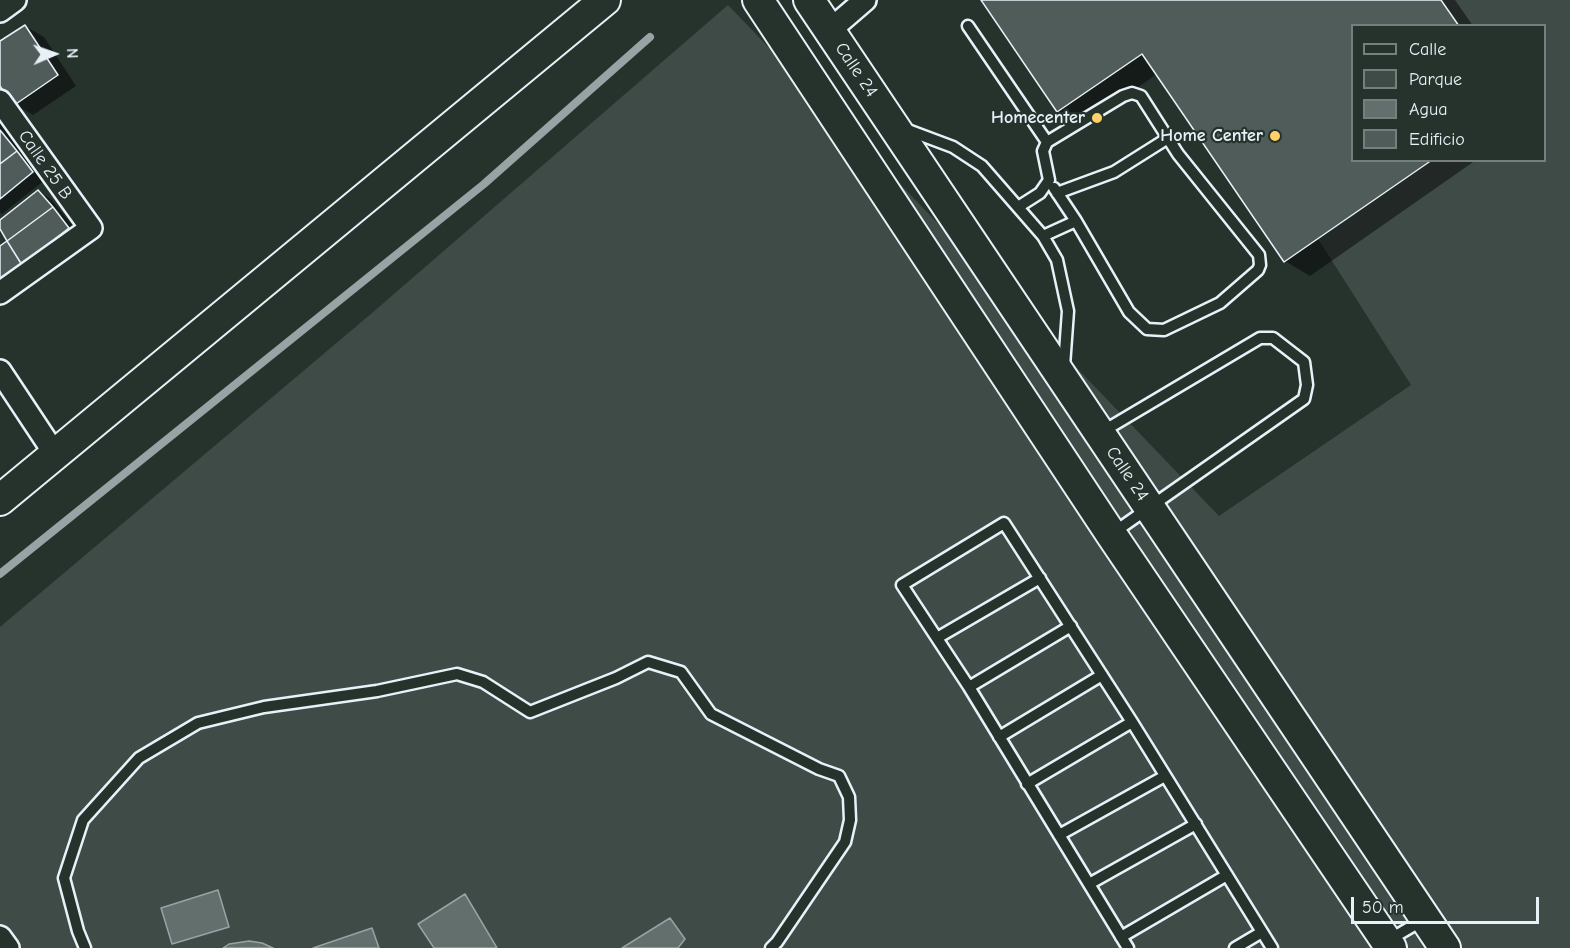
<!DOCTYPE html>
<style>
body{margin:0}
#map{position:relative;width:1570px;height:948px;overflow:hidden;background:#26332d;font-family:"Comic Neue",sans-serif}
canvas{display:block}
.legend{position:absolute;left:1351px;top:24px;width:195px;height:138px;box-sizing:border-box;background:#26332d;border:2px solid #747f7e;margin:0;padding:8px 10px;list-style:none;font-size:18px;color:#e8f1f8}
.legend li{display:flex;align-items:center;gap:12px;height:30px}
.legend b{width:30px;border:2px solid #747f7e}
.north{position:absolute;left:24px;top:24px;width:60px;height:60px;-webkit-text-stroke:4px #26332d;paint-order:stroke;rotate:88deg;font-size:16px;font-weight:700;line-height:24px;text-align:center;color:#e8f1f8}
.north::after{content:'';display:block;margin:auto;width:21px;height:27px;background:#e8f1f8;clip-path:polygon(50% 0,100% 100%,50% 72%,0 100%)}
.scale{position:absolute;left:1351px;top:897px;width:188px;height:27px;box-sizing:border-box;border:3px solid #e8f1f8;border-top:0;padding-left:8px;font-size:18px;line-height:21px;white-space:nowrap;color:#e8f1f8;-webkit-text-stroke:4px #26332d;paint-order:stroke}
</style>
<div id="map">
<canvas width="1570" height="948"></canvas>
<ul class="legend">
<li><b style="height:8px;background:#26332d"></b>Calle</li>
<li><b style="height:16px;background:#3e4b47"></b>Parque</li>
<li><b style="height:16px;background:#636f6d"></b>Agua</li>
<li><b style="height:16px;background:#505c59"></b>Edificio</li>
</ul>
<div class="north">N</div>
<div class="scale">50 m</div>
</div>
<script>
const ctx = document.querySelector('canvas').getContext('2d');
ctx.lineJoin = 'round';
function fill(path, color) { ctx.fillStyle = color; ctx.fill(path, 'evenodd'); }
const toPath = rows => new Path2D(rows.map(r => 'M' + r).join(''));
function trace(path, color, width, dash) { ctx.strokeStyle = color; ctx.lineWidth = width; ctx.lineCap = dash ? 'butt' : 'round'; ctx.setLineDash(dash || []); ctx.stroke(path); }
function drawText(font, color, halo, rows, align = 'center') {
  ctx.font = font + ' "Comic Neue",sans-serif'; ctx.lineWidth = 4.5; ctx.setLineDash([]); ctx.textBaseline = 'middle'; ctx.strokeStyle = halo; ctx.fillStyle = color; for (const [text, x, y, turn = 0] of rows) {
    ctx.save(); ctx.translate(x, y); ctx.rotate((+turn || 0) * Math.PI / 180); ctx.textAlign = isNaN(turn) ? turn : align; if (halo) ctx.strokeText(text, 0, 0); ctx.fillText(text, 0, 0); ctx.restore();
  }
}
const green = toPath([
 [1441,0,1570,0,1570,948,0,948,0,627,372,313,728,5,1219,516,1411,385,1318,239,1432,161,1544,160,1544,26,1459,25]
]);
const water = toPath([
 [218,890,229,927,172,944,161,908,218,890],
 [465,894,497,948,434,948,418,924,465,894],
 [670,918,685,939,678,948,622,948,670,918],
 [372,928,379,948,313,948,366,930,372,928],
 [249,941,262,943,273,948,223,948,229,944,249,941]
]);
const shadow = toPath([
 [983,0,1455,0,1473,26,1352,26,1352,160,1476,160,1310,276,1285,261,1157,74,1083,125,1058,111],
 [25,26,44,37,76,86,33,115,14,104,0,84,0,43],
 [0,121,45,180,2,214,0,212],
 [38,192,51,199,80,235,0,294,0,248,9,242,0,226,0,222]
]);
const stream = toPath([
 [0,574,484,184,650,37]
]);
const building = toPath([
 [981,0,1441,0,1459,26,1352,26,1352,160,1432,160,1284,262,1142,54,1057,112,981,0],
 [25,25,58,75,13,106,0,86,0,41,25,25],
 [0,130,17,151,0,164,0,130],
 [17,151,33,172,0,199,0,164,17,151],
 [38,190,53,207,7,241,0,229,0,220,38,190],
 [53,207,69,228,22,265,7,241,53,207],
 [7,241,22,265,0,279,0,246,7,241]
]);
const lane = toPath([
 [968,26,1047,142],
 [905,129,953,147,982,166,1043,236,1057,260,1068,311,1064,366],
 [1054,188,1076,221],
 [1057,193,1114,172,1168,138],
 [1018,207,1040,193,1049,180,1043,151,1047,142,1123,96,1132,93,1141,96,1178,154,1259,255,1260,265,1258,270,1220,303,1164,330,1147,329,1129,312,1076,221,1043,236],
 [1100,433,1260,338,1273,338,1304,362,1307,385,1304,399,1113,533],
 [937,638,1040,578],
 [969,687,1071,626],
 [999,737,1102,675],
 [1027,784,1132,722],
 [1059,835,1165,776],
 [1089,884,1196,824],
 [1121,937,1227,875],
 [1387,941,1423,920],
 [85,948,78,931,64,878,83,820,139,758,198,723,264,707,377,691,457,674,483,682,530,712,616,678,648,662,681,672,711,714,819,769,839,776,849,797,850,820,845,842,777,942,771,948],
 [1128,948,969,687,902,585,1004,523,1132,722,1272,948],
 [1235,948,1262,932]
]);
const street = toPath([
 [0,11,15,0],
 [829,31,865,0],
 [0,101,91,228,0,293],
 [0,371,55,454],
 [0,937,8,948]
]);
const secondary = toPath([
 [758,0,1111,534,1391,948],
 [809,0,1445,948],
 [0,500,605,0]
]);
const markers = [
 [1097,118,6,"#ffd166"],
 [1275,136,6,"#ffd166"]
];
const streetNames = [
 ["Calle 24",856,70,56],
 ["Calle 25 B",45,165,55],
 ["Calle 24",1127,474,56]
];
const poiNames = [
 ["Homecenter",1085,118],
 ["Home Center",1263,136]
];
fill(green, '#3e4b47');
fill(water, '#636f6d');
trace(water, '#98a3a5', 1.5);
fill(shadow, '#0007');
trace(stream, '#98a3a5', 8);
fill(building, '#505c59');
trace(building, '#e8f1f8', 1.5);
trace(lane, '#e8f1f8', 15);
trace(street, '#e8f1f8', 26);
trace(secondary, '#e8f1f8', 34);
trace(lane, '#26332d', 10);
trace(street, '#26332d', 21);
trace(secondary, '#26332d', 30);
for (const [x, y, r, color] of markers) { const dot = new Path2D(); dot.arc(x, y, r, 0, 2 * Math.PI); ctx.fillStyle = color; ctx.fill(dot); trace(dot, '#26332d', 2); }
drawText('18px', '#e8f1f8', '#26332d', streetNames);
drawText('bold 18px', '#e8f1f8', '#26332d', poiNames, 'right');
</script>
